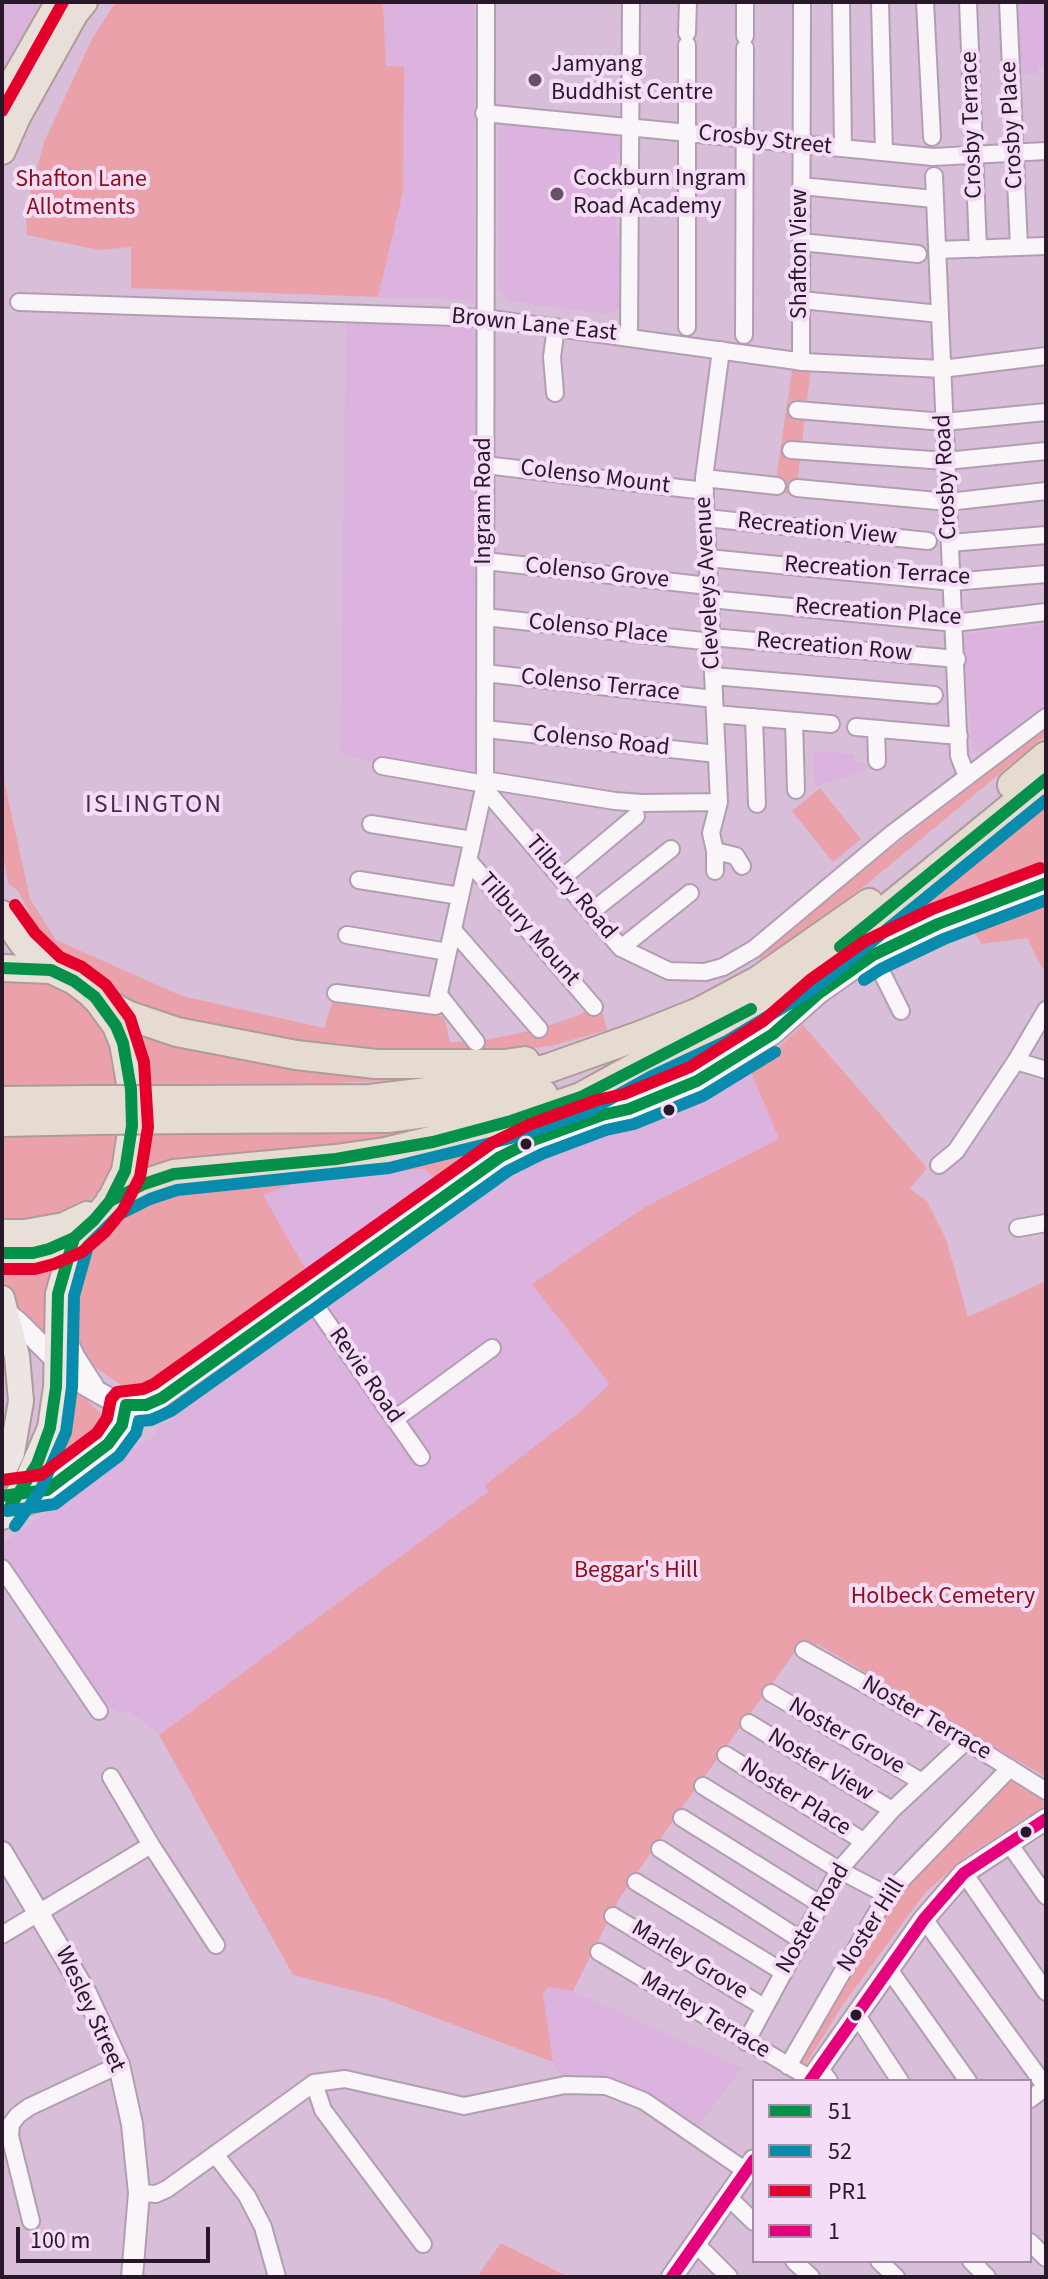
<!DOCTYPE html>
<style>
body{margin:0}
#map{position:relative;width:1048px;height:2279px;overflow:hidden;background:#d8bed9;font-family:"Source Sans 3",sans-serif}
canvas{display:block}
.frame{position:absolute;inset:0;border:4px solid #29172a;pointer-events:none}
.legend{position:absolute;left:752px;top:2079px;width:280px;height:184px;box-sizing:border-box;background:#f6ddf7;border:2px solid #a48ea5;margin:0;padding:10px 14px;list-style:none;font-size:24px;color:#29172a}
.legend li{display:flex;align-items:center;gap:16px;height:40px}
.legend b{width:40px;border:2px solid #a48ea5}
.scale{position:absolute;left:16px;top:2227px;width:194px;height:36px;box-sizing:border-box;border:4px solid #29172a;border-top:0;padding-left:10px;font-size:24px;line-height:28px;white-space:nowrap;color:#29172a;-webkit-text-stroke:6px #f6ddf7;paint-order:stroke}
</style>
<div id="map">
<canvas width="1048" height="2279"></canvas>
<div class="frame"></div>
<ul class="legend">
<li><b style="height:10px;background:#06914b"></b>51</li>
<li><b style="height:10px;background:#088cad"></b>52</li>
<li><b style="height:10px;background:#e4002b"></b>PR1</li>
<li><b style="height:10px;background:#e5007d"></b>1</li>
</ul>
<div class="scale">100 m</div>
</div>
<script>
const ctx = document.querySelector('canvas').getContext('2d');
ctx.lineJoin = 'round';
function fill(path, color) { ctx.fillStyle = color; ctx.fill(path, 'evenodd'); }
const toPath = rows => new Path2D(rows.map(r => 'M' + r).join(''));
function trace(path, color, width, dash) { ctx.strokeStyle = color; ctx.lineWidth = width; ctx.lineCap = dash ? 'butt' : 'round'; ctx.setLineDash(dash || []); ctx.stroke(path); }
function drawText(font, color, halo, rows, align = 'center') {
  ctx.font = font + ' "Source Sans 3",sans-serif'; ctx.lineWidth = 8; ctx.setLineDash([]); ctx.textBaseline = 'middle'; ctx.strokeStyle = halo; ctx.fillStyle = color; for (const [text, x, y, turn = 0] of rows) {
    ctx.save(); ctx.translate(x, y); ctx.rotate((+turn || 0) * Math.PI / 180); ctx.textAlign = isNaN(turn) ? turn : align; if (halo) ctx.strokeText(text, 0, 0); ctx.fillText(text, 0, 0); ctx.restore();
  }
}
const built = toPath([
 [2,2,59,2,2,101],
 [383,2,474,2,474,300,378,297,403,192,404,68,386,66],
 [1017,2,1046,2,1046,67,1038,67,1038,73,1020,74],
 [506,124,613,133,620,140,620,153,616,154,616,234,620,234,619,307,610,314,509,301,499,290,498,131],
 [346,313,484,318,485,784,382,766,340,753],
 [1046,624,1046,704,1018,723,984,754,972,748,962,635],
 [813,751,854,754,855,762,866,764,867,770,814,787],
 [751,1072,779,1139,645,1207,619,1395,159,1735,131,1712,118,1712,99,1701,2,1554,2,1544,156,1434,155,1431,459,1209,557,1150,665,1112,718,1091],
 [423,1169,445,1185,314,1284,263,1195,305,1179],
 [549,1987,573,1991,742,2068,692,2134,644,2101,565,2085,553,2062,543,1993]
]);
const green = toPath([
 [116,2,383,2,386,66,404,67,403,192,378,297,131,288,131,247,99,250,27,235,26,209,44,142,92,39],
 [793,364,811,366,796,494,774,492],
 [1046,729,1046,735,867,884,801,933,760,959,758,956,895,845],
 [2,749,4,780,30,899,56,940,182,996,324,1028,333,1000,444,1017,450,1042,476,1042,539,1029,579,1015,594,1007,603,1014,607,1030,551,1046,489,1054,421,1055,323,1048,170,1019,116,994,45,950,38,929,18,891,8,883,2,849],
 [820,788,861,839,833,862,792,811],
 [1046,796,1046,869,960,898,926,913,910,901],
 [1046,899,1046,969,1042,968,1027,938,982,944,974,932,932,951,927,941,1028,901],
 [2,978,53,981,91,1004,117,1047,124,1084,2,1086],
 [121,1014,460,1074,405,1080,331,1083,145,1084,142,1062],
 [803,1025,927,1168,910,1189,927,1201,946,1239,968,1317,1046,1281,1046,1777,817,1644,814,1647,803,1641,683,1806,619,1899,573,1991,549,1987,543,1993,553,2062,383,1998,293,1975,159,1735,489,1491,485,1485,582,1410,610,1384,532,1284,645,1207,779,1139,751,1072],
 [487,1120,432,1135,133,1177,143,1133,343,1134,405,1131],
 [553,1121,525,1133,475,1162,445,1185,423,1169,305,1179,263,1195,314,1284,160,1387,127,1389,84,1360,69,1337,65,1306,83,1247,105,1220,145,1201,225,1186,253,1184],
 [123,1135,118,1160,106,1184,92,1198,74,1210,32,1222,2,1223,2,1137],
 [64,1255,47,1346,19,1314,2,1277,2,1261],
 [72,1387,104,1416,106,1427,99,1438,53,1469,42,1472,65,1390],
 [1007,1779,1043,1801,1044,1806,965,1857,924,1894,844,2003,806,2064,800,2061,884,1905],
 [501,2243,569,2277,477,2277]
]);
const minor = toPath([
 [745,2,745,36],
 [841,2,843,148],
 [880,2,884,152],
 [925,2,932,137],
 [968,2,978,249],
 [1008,2,1019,247],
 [687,33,688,2],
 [484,113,933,157,1046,151],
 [934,176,959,756,967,777],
 [801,186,934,199],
 [801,242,918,254],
 [937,250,1046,246],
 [801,300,940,314],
 [19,302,484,318,804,362,942,369,1046,356],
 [687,327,687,45],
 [744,335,745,48],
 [629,336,631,2],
 [721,350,704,478,719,802,711,833,715,851,736,856,742,866],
 [801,362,802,2],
 [555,393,552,357,556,327],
 [797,410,944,422,1046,412],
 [791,450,946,461,1046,451],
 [485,465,705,491],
 [704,478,777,486],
 [797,488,948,502,1046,491],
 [706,518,928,541],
 [950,543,1046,535],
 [708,558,952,582,1046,574],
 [485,561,709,586],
 [710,599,955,623,1046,612],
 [485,617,712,642],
 [711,637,957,659],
 [485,673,714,699],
 [713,676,934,695],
 [715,714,831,724],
 [754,717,757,804],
 [794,721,796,790],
 [856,727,959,736],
 [485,729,717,754],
 [876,729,877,761],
 [382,766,485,784],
 [485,780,615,801,642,803,719,802],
 [484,788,621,948,669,971,705,972,723,967,754,949,893,833,1046,717],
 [371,824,472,840],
 [715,851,715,871],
 [468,860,594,1007],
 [562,878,636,816],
 [359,880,460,896],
 [591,912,671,849],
 [453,930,539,1029],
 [347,935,448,952],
 [621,948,690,893],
 [873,955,901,1011],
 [336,993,436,1006,485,784,486,2],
 [439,995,476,1042],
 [1016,1061,1046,1070],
 [939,1165,956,1151,1016,1061,1046,1010],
 [1018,1228,1046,1223],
 [308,1295,421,1457],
 [395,1419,492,1348],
 [2,1568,99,1711],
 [804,1650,966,1741,1046,1791],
 [771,1693,922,1782],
 [749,1723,892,1810],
 [726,1755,863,1841],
 [111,1777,151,1845,216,1945],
 [703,1786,839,1870,887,1895],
 [682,1818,820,1904],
 [1008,1842,1046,1896],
 [660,1849,801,1940],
 [964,1873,1046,1992],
 [636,1882,783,1972],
 [613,1916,764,2007],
 [924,1919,1046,2087],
 [2,1935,151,1845],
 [599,1952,811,2079],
 [888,1968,968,2081],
 [856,2014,900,2081],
 [746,2042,839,1870,892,1810,966,1741],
 [788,2066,887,1895,1010,1768],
 [819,2067,829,2081],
 [314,2083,323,2110,423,2244],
 [1030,2099,1046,2087],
 [215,2154,247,2196,263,2227,277,2277],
 [139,2193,156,2194,167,2189,314,2083,345,2079,464,2106,565,2085,606,2086,644,2101,746,2171],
 [728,2197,754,2222],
 [31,2221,10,2136,11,2124,18,2115,29,2107,119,2065],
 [1030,2242,1046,2258],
 [696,2244,729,2277],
 [794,2261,811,2277],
 [879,2261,896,2277],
 [971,2261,987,2277]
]);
const tertiary = toPath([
 [8,1314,20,1324,75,1379,115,1402,139,1406,154,1402,500,1157,536,1139,602,1115,629,1109,697,1081,773,1034,819,993,873,955,938,924,1046,883],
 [58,1323,75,1358,93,1386],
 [8,1510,37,1501,47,1490,108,1444,122,1425,126,1405],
 [2,1852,86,1993,119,2065,132,2124,139,2193,132,2277],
 [810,2081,924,1919,964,1873,1046,1819],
 [672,2277,754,2160]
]);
const primary = toPath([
 [2,1298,17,1356,21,1401,12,1453,2,1474],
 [2,1517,26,1483,50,1428,56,1387,58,1294,74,1238]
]);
const trunk = toPath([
 [2,101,59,2],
 [2,151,17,117,75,13,84,2],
 [2,914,23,944,51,970],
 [2,968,51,970,74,981,95,997,116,1026,123,1043,131,1089,132,1126,125,1171,110,1201,94,1220,74,1238,49,1249,33,1253,2,1253],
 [2,1233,25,1233,64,1226,87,1215]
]);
const motorway = toPath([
 [1012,785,1046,756],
 [95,997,127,1015,177,1032,296,1055,376,1064,505,1064,525,1061],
 [187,1100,370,1099,492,1084,549,1068,639,1036,699,1012,759,980,869,903],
 [2,1101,93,1100],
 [191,1119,387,1118,486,1105,543,1094],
 [2,1122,95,1120],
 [110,1201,144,1184,174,1174,336,1159,385,1152,511,1121,581,1097,643,1063,719,1027,807,974,1046,779]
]);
const motorwayBridge = toPath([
 [93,1100,187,1100],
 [95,1120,191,1119]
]);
const bus1 = toPath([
 [840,947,1046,779],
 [2,968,51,970,74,981,95,997,116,1026,123,1043,131,1089,132,1126,125,1171,110,1201,94,1220,74,1238,49,1249,33,1253,2,1253],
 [110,1201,144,1184,174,1174,336,1159,433,1142,511,1121,581,1097,751,1009],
 [2,1496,47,1490,108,1444,122,1425,126,1405,146,1405,162,1398,500,1157,536,1139,602,1115,629,1109,697,1081,773,1034,819,993,873,955,938,924,1046,883],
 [8,1510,37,1464,50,1428,56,1387,58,1294,74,1238]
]);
const bus2 = toPath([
 [864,980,881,969,944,939,1046,900],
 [7,1511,55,1504,119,1456,136,1433,139,1421,151,1420,171,1411,508,1171,542,1154,606,1130,634,1124,703,1096,775,1052],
 [15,1526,40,1491,66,1432,72,1387,74,1296,88,1246,120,1214,150,1199,177,1190,389,1168,515,1137,587,1112,650,1077,727,1041,815,988,1046,800]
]);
const bus3 = toPath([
 [2,111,63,2],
 [2,1269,35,1269,54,1264,82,1252,105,1232,123,1210,140,1177,148,1127,144,1062,130,1018,106,985,82,967,60,957,35,933,15,905],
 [2,1480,41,1475,97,1433,107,1418,111,1399,117,1392,143,1389,154,1384,492,1143,531,1124,597,1100,624,1094,690,1067,763,1021,810,980,865,941,932,909,1040,868]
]);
const bus4 = toPath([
 [810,2081,924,1919,964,1873,1046,1819],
 [672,2277,754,2160]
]);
const markers = [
 [535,80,8,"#665167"],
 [557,194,8,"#665167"],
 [669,1110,7,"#29172a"],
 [526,1144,7,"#29172a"],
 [1026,1832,7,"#29172a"],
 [856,2015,7,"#29172a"]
];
const poiNames = [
 ["Jamyang",551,66],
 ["Buddhist Centre",551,94],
 ["Cockburn Ingram",573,180],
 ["Road Academy",573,208]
];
const streetNames = [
 ["Crosby Terrace",973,125,-92],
 ["Crosby Place",1013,125,-93],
 ["Crosby Street",765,141,6],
 ["Shafton View",801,254,-90],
 ["Brown Lane East",534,326,6],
 ["Crosby Road",947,477,-93],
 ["Colenso Mount",595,478,7],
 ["Ingram Road",485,501,-90],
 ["Recreation View",817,530,6],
 ["Recreation Terrace",877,572,4],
 ["Colenso Grove",597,574,6],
 ["Cleveleys Avenue",709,583,-93],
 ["Recreation Place",878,613,4],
 ["Colenso Place",598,630,6],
 ["Recreation Row",834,648,5],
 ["Colenso Terrace",600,686,6],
 ["Colenso Road",601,742,6],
 ["Tilbury Road",570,888,50],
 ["Tilbury Mount",528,930,49],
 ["Revie Road",365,1376,55],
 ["Noster Terrace",926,1719,30],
 ["Noster Grove",846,1737,30],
 ["Noster View",820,1766,31],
 ["Noster Place",795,1798,32],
 ["Noster Road",814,1919,-60],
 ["Noster Hill",872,1926,-58],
 ["Marley Grove",689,1961,31],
 ["Wesley Street",89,2010,65],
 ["Marley Terrace",705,2016,31]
];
const parkNames = [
 ["Shafton Lane",81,181],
 ["Allotments",81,209],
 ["Beggar's Hill",636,1572],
 ["Holbeck Cemetery",943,1598]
];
const neighbourhoodNames = [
 ["ISLINGTON",154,806]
];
fill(built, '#dcb3de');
fill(green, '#eba1a9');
trace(minor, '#b29eb3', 20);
trace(tertiary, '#b29eb3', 24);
trace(primary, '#af9b9a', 28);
trace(trunk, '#af9b9a', 30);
trace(motorway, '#af9b9a', 32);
trace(minor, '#f9f5f9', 16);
trace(tertiary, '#f9f5f9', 20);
trace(primary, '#ece5e1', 24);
trace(trunk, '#e8e0d8', 26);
trace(motorway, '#e5dbd0', 28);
trace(motorwayBridge, '#af9b9a', 32, []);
trace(motorwayBridge, '#e5dbd0', 28);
trace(bus1, '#06914b', 12);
trace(bus2, '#088cad', 12);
trace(bus3, '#e4002b', 12);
trace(bus4, '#e5007d', 12);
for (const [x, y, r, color] of markers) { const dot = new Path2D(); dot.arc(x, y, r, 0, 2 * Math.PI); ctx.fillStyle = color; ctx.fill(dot); trace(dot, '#f6ddf7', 3); }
drawText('24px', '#29172a', '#f6ddf7', poiNames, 'left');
drawText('24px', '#29172a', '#f6ddf7', streetNames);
drawText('24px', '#8c0e19', '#f6ddf7', parkNames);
ctx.letterSpacing = '2px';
drawText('26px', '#4f2752', '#f6ddf7', neighbourhoodNames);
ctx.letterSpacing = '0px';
</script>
